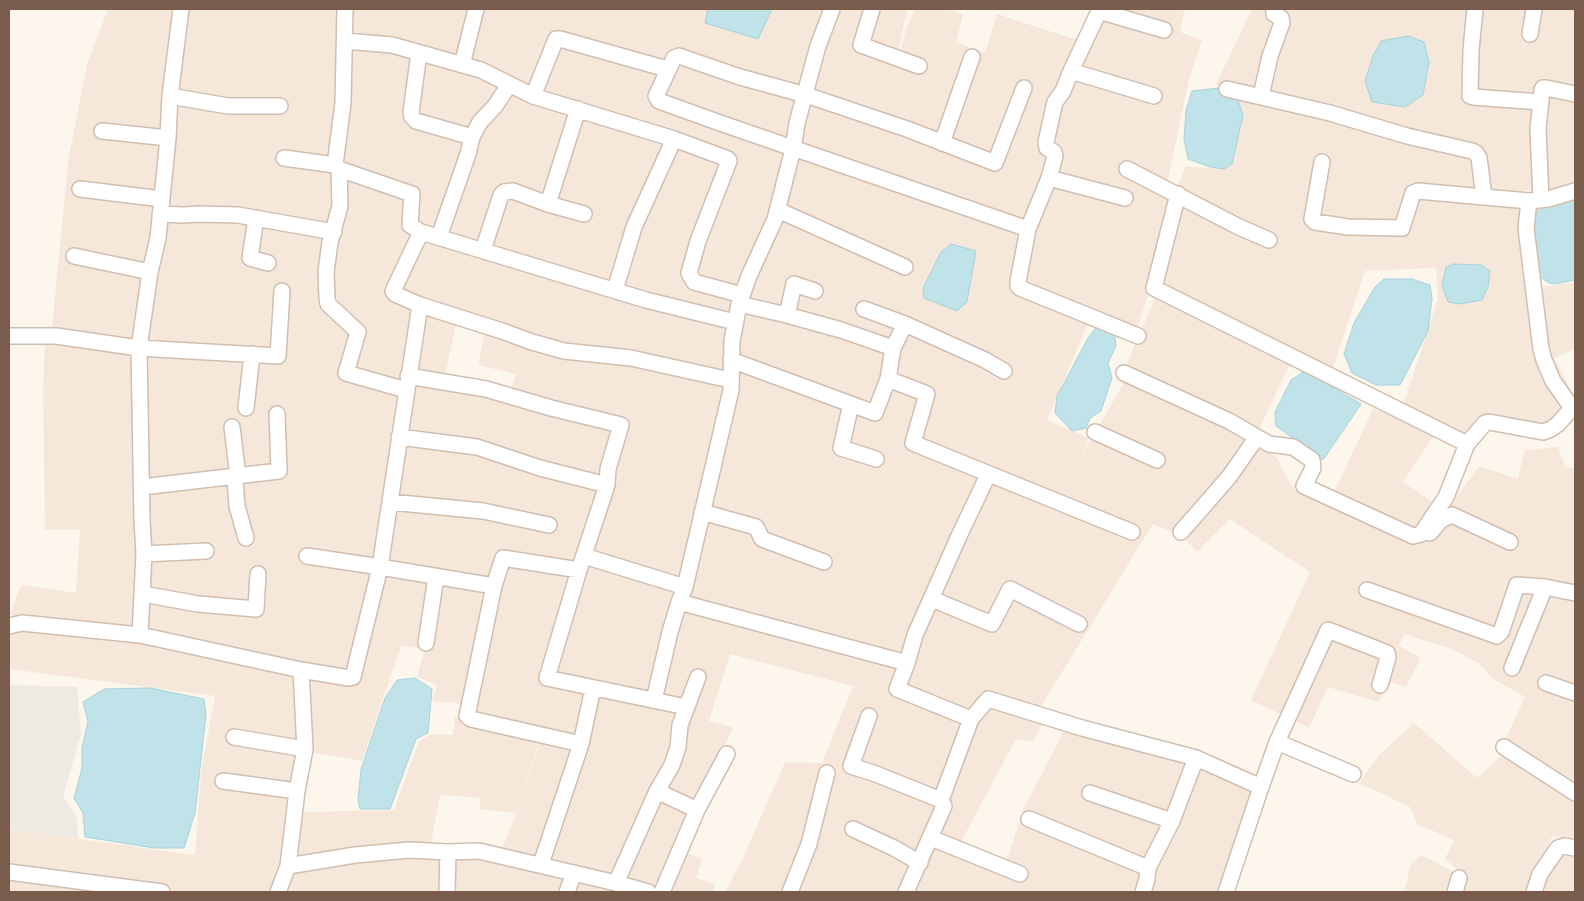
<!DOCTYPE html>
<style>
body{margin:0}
#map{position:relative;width:1584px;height:901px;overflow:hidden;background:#fdf6ec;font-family:Barlow,sans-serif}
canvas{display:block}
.frame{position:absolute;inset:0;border:10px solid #7a5c4d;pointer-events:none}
</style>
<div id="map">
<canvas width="1584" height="901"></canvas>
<div class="frame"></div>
</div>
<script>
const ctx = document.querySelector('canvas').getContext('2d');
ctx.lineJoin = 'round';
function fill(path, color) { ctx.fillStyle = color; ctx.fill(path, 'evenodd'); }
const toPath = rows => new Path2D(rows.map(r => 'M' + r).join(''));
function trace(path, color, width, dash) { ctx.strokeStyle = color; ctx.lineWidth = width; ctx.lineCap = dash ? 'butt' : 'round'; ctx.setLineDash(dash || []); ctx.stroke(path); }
const residential = toPath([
 [108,9,341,9,339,158,343,44,390,49,432,58,391,46,346,41,345,9,831,9,798,112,792,144,809,83,833,9,907,9,897,58,861,45,866,28,860,45,898,60,906,29,915,9,946,9,963,14,956,42,985,53,997,14,1086,43,1100,9,1185,9,1180,32,1202,40,1189,79,1166,189,1179,195,1178,185,1186,166,1221,169,1228,131,1238,105,1216,84,1252,9,1575,9,1575,185,1553,190,1525,190,1521,214,1531,289,1575,282,1575,349,1554,358,1574,396,1551,422,1534,426,1484,417,1468,449,1401,413,1438,298,1436,268,1365,271,1332,371,1190,310,1291,362,1258,431,1157,390,1253,438,1252,440,1277,458,1291,485,1332,507,1335,490,1373,409,1435,434,1403,482,1446,511,1479,466,1518,479,1525,450,1558,447,1565,467,1575,468,1575,791,1502,746,1525,697,1492,678,1479,663,1452,649,1404,634,1399,646,1421,658,1406,687,1390,682,1378,702,1328,687,1309,728,1251,700,1310,572,1230,519,1197,552,1181,534,1247,446,1176,534,1153,524,1037,713,987,696,970,718,899,688,917,634,952,553,992,475,1054,502,1058,496,1022,486,985,470,909,443,923,404,908,444,986,473,913,634,906,658,687,598,727,403,740,366,730,362,728,380,707,376,727,381,727,392,683,582,580,550,578,566,509,559,581,573,586,559,678,591,675,603,815,638,905,665,895,689,969,720,940,802,902,892,725,892,743,858,785,762,822,763,853,686,730,654,709,721,733,727,679,850,702,859,696,878,715,884,713,892,662,892,501,851,516,813,479,809,481,798,440,795,431,844,290,862,300,812,394,810,419,741,431,734,453,735,455,716,540,738,519,805,543,734,468,715,484,635,504,558,502,558,494,586,381,566,388,530,410,368,421,308,457,319,443,384,509,396,516,374,478,365,485,330,522,339,484,327,421,300,405,383,354,368,366,328,347,313,331,290,325,278,325,289,330,304,363,332,346,371,404,392,378,558,352,676,257,660,142,635,145,542,143,515,145,445,143,348,148,292,140,344,52,329,68,162,87,64],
 [167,116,166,214,150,274],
 [791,148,883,180,797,151,773,222,749,278,737,315,739,301,718,288,692,285,684,270,707,214,728,158,710,213,687,270,696,282,715,284,739,292,742,290,747,275,773,216],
 [340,172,347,184,337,210,340,178],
 [1149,292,1156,296,1122,375,1127,377,1081,457,1089,438,1047,420,1089,321,1057,306,1134,338],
 [761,372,872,407,883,374,928,391,925,399,888,383,873,415],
 [45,338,134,348,142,553,136,630,78,628,10,615,21,585,76,593,80,530,45,530,43,392],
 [384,569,492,587,467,704,432,701,437,685,417,677,425,649,401,646,362,761,304,751,307,677,355,681],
 [13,626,137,638,297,673,304,719,284,859,273,892,9,892,9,829,195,855,201,772,215,696,9,669,9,632],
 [993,702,1046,718,1032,742,1016,739,961,842,1007,861,1023,810,1065,729,1191,750,1260,776,1220,892,909,892,965,737],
 [1414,723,1477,778,1505,752,1575,796,1575,839,1552,836,1533,892,1461,892,1465,876,1445,859,1454,840,1417,824,1410,807,1359,783,1380,754],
 [1556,842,1575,844,1575,892,1535,892],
 [366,854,480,856,629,892,286,892,294,866],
 [1421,855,1456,873,1452,892,1404,892,1411,864]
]);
const industrial = toPath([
 [9,685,77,687,81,734,63,796,77,817,78,839,9,829]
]);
const water = toPath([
 [708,9,772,9,758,39,705,23,708,9],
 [1408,36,1424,42,1429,62,1423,95,1405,107,1372,102,1365,81,1373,56,1381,41,1408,36],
 [1218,88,1236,95,1243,115,1232,164,1224,169,1210,167,1188,159,1184,139,1186,110,1192,91,1218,88],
 [1575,193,1575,280,1555,284,1549,283,1536,274,1530,215,1537,205,1575,193],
 [951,244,976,251,967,302,957,311,924,298,923,288,941,252,951,244],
 [1453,264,1481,265,1490,271,1488,287,1482,300,1460,304,1448,302,1442,286,1446,267,1453,264],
 [1384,279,1412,279,1430,285,1432,299,1428,331,1400,385,1376,385,1352,373,1344,354,1354,323,1375,287,1384,279],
 [1098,325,1114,331,1116,346,1108,363,1112,378,1101,411,1090,418,1086,428,1072,431,1055,413,1057,396,1088,338,1098,325],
 [1305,371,1361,404,1323,460,1276,426,1275,412,1291,380,1305,371],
 [415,678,432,689,428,733,416,739,390,809,360,809,358,800,361,769,385,698,397,680,415,678],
 [150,688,204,699,206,715,195,813,184,848,154,848,85,837,83,813,74,798,82,768,82,747,88,722,83,702,104,689,150,688]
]);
const street = toPath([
 [345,9,343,103,335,165,339,169,340,206,330,242,326,272,327,298,328,304,358,332,346,373,406,390],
 [872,9,861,45,919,66],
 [1475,9,1471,50,1470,96,1473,97,1541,102],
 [1099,11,1164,30],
 [1530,34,1534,9],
 [345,41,392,45,481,70,533,96,674,139,728,159,729,161,698,241,689,273,694,282,742,295],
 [419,53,411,112,412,117,416,121,472,137],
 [462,65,476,9],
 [1071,71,1100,9],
 [1024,88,995,163,907,129,806,95,740,77,679,56,674,58,656,96,659,101,723,124,1028,229],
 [1227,89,1330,113,1407,136,1472,151,1476,153,1479,158,1484,197],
 [170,96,228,106,280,106],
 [533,96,556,39,560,39,667,69],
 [1261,96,1270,56,1282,23,1281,18,1274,14,1274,9],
 [102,131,168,138],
 [942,143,972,57],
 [284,158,335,165],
 [1322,162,1312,219,1315,222,1348,227,1402,228,1413,193,1418,191,1529,201,1548,199,1575,191],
 [339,169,412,194,410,225,421,232],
 [1127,169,1239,227,1269,240],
 [1049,178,1125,198],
 [80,189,162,199],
 [1178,194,1154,288,1467,444,1485,423,1489,422,1543,432,1551,429,1558,424,1572,408,1575,406],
 [1541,200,1538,129,1542,90,1543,88,1546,88,1575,94],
 [1529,201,1526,228,1541,349,1544,360,1553,381,1572,408],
 [548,204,578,109],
 [778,210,905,267],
 [160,214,184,215,199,214,238,215,334,232],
 [256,218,250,258,268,263],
 [439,237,468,154,472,137,480,122,495,106,509,85],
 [483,250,501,195,504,192,513,191,548,204,584,214],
 [74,256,150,272],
 [615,290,634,227,674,139],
 [739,304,787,315,841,330,893,348],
 [864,309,905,324,985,360,1004,371],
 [787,315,794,284,815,291],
 [9,336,56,336,139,348,278,356,282,291],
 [1138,336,1020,288,1018,286,1018,282,1028,229,1049,178,1055,156,1054,152,1047,148,1046,142,1055,102,1063,91,1071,71,1154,96],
 [731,360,875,413,888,379,893,348,905,324],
 [1124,373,1229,421,1269,444,1293,447,1312,460,1313,468,1304,486,1413,536,1421,534,1446,497,1467,444],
 [408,376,486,389,551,408,621,425,608,469,607,485,579,570,547,678,686,707],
 [888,379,927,394,913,443,1132,532],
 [730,380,631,358,564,351,532,342,502,331,420,305,395,294,393,291,421,232,646,300,735,322],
 [851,404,841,448,876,459],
 [246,408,252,354],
 [232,427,238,477,235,480,237,506,246,538],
 [1095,432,1157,460],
 [399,437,477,447,540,468,607,485],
 [142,487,279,471,277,414],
 [390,502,483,511,549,525],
 [702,512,756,527,762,539,824,562],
 [1181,532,1229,477,1257,437],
 [1430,533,1441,520,1452,515,1510,542],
 [144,554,206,551],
 [307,556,380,567,494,586],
 [584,556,685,587],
 [579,570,503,558,494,586,467,716,471,719,581,744],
 [1367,590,1497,636,1501,632,1517,585,1545,587,1575,593],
 [143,594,198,604,256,609,258,574],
 [932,599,992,624,1010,589,1079,624],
 [679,602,907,663,897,689,971,719],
 [9,626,22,623,140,635,144,554,142,520,139,348,150,272,158,238,168,138,170,96,181,9],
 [140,635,301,670,305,749,297,791,288,866,278,892],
 [426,643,436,577],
 [907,663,915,635,959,536,988,475],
 [1512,668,1545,587],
 [301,670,349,678,353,677,354,673,380,567,420,305],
 [1546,683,1575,693],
 [654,700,670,632,679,602,685,587,731,390,732,341,739,304,749,276,775,219,793,149,797,123,818,46,832,9],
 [869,716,851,766,876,774,941,800],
 [234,737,305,749],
 [1277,742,1353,774],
 [1504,747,1575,793],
 [223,781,297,791],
 [1261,787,1277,742,1328,630,1387,653,1388,657,1380,685],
 [657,791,697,810],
 [1090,793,1172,821],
 [1029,819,1148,868],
 [853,829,894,848,920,863],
 [931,838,1020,874],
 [541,864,581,744,593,688],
 [288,866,355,855,409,850,448,852,479,851,616,883,648,892],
 [9,872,162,892],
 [616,883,657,791,672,765,678,747,680,725,698,677],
 [447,892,448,852],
 [567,892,574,873],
 [662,892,697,810,727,754],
 [790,892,809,844,827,773],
 [906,892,944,806,941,800,971,719,988,699,1082,728,1196,758,1261,787,1226,892],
 [1143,892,1147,879,1148,868,1172,821,1196,758],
 [1455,892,1459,878],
 [1534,892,1540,874,1558,848,1564,846,1575,848]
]);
fill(residential, '#f5e8da');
fill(industrial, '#efe9e4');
fill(water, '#bfe3e8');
trace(water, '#a5d3da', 1);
trace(street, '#d1beb0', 18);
trace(street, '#fff', 15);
</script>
